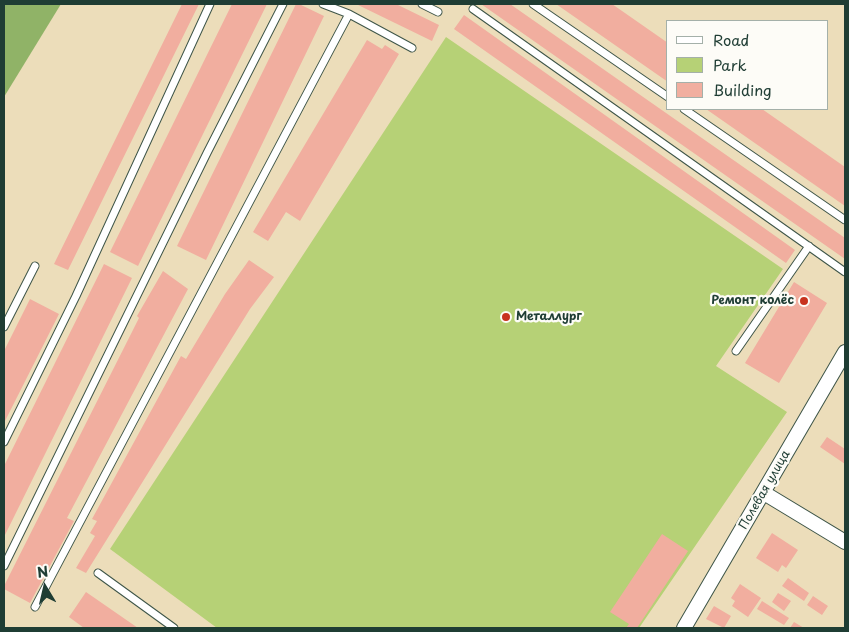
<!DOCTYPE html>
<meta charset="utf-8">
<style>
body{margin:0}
#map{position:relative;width:849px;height:632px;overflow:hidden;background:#ecddba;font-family:"Playpen Sans",sans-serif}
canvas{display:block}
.frame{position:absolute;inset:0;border:5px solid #1f3d34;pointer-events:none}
.legend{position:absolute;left:666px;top:20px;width:162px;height:90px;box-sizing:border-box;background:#fdfcf7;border:1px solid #a4b0a9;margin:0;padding:6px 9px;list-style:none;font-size:15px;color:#1f3d34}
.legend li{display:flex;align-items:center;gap:10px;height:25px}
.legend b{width:25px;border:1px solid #a4b0a9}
.north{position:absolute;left:20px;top:562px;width:50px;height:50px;-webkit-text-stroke:4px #fdfcf7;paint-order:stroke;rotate:351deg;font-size:14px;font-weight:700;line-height:20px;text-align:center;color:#1f3d34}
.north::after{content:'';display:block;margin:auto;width:18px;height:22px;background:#1f3d34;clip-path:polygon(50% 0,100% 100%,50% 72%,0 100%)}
</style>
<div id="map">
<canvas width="849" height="632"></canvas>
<div class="frame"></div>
<ul class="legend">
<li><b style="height:6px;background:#fff"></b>Road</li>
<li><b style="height:14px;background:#b6d176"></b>Park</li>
<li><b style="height:14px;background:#f1ae9f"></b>Building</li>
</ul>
<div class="north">N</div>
</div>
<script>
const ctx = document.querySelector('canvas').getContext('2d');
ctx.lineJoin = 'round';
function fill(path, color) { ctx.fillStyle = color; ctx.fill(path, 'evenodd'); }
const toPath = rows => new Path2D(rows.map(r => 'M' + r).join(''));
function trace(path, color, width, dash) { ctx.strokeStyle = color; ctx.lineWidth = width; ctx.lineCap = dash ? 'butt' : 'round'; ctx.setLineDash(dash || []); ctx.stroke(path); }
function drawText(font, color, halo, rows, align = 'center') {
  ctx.font = font + ' "Playpen Sans",sans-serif'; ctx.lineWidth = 4.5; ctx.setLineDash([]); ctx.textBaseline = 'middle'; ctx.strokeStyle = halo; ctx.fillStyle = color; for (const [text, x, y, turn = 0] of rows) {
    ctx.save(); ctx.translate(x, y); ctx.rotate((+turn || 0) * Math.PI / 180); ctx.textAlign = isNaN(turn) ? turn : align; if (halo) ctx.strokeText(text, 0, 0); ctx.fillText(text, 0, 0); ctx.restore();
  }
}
const green = toPath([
 [446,37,783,269,716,366,787,412,639,628,217,628,110,549]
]);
const forest = toPath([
 [4,4,61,4,4,97]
]);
const building = toPath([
 [182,4,199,4,68,270,54,264],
 [232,4,267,4,138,266,110,252],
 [296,4,299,4,324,16,206,260,177,246],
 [356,4,396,4,439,25,432,41],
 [481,4,510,4,845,238,845,259],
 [556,4,612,4,668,43,668,82],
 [464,15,795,250,786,263,454,29],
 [367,40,382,49,385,45,399,54,300,221,286,212,268,241,253,232],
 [706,109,762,109,845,167,845,206],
 [249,260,274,277,250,309,86,573,76,568,95,536,90,533,97,521,92,519,181,356,186,359,225,294],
 [104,264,132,278,4,537,4,466],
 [163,271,188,289,67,518,74,521,30,603,4,589,4,586,139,318,137,316],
 [794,282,827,303,779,383,745,363],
 [30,299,59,314,4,423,4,351],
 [827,437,845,449,845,464,820,447],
 [772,533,798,550,786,568,782,565,778,572,756,558],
 [662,534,688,551,637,628,626,628,629,624,610,612],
 [788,578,809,593,804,601,782,586],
 [740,584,761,598,748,617,732,606,735,601,731,598],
 [86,592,138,628,84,628,69,617],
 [778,593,791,601,784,611,772,602],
 [813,596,828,606,822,615,807,605],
 [762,601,789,618,784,625,757,609],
 [714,606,731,616,724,628,706,619],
 [794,622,804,628,790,628]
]);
const lane = toPath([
 [422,4,438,12],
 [533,4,668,97],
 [473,9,845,272],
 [349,14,412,48],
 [684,109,845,220],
 [4,327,35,266],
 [736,351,809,246],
 [4,442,76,296,210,4],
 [4,566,207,153,283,4],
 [98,573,174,628],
 [35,607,349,14,323,4]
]);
const street = toPath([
 [764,493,845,542],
 [684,628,845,352]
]);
const markers = [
 [804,301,5,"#c8321e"],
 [506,317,5,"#c8321e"]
];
const poiNames = [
 ["Ремонт колёс",794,301],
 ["Металлург",516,317,"left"]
];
const streetNames = [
 ["Полевая улица",765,490,-60]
];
fill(green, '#b6d176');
fill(forest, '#90b367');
fill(building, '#f1ae9f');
trace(lane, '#3e5548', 9);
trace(street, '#3e5548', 16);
trace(lane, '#fff', 7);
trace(street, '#fff', 14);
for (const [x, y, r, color] of markers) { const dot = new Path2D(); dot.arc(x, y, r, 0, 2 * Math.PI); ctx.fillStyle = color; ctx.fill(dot); trace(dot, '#fdfcf7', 2); }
drawText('bold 12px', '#1f3d34', '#fdfcf7', poiNames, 'right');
drawText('12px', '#1f3d34', '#fdfcf7', streetNames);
</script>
